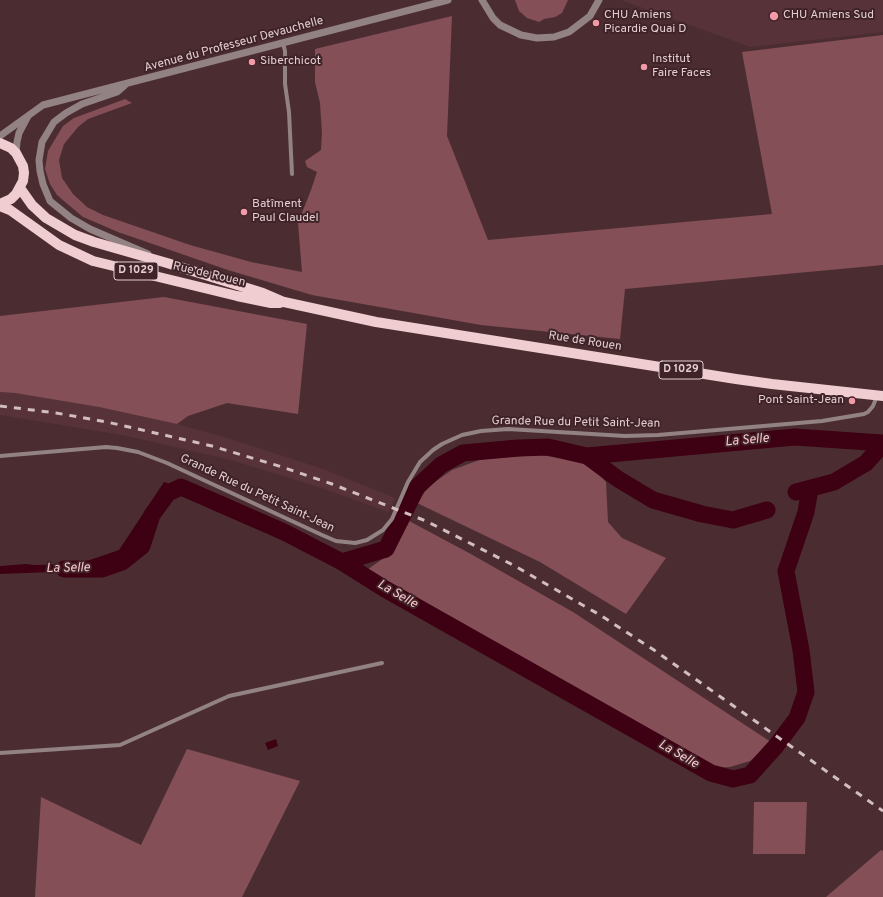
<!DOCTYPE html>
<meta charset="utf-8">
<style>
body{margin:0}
canvas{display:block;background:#4b2d31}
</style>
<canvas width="883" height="897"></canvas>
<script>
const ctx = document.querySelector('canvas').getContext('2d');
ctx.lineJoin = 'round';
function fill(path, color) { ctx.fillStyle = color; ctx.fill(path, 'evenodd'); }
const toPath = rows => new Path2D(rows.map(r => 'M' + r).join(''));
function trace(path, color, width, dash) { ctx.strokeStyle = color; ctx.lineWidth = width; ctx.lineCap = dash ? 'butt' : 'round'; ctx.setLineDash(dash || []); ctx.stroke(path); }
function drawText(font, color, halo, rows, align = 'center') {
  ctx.font = font + ' Overpass,sans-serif'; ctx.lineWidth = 4; ctx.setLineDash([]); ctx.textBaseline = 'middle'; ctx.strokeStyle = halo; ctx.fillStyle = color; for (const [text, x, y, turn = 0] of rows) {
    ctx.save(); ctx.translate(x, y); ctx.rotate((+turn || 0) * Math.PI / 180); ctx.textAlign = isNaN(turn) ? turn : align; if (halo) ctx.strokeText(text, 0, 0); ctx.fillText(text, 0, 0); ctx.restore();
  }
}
const built = toPath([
 [621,0,883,0,883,32,751,47],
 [0,392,15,393,99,407,177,424,230,439,320,468,395,498,388,512,322,488,231,460,123,435,0,415]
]);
const green = toPath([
 [515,0,568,0,562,13,555,17,544,19,539,22,527,18,519,11],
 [452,16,447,136,488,240,772,214,742,52,883,35,883,265,625,289,620,339,481,325,312,295,228,270,118,232,83,217,64,201,57,195,50,184,45,169,48,151,63,126,74,118,125,99,132,103,88,119,78,127,64,144,59,160,62,178,73,194,87,207,103,215,190,245,251,262,302,272,298,223,311,190,317,172,307,167,305,161,321,150,322,133,320,103,315,82,315,49],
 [164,297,307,324,298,414,227,403,188,416,177,424,99,407,15,393,0,392,0,316],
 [540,455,587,462,606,482,608,522,622,538,666,558,626,614,540,562,417,503,429,486,452,470,482,459],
 [409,521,469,553,573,612,771,742,750,761,730,767,713,768,367,570,392,552],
 [187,749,300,781,242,897,35,897,41,797,141,845],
 [754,802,807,802,805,854,753,854],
 [881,850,883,851,883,897,826,897]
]);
const water = toPath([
 [164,482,168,483,142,531,132,546,119,559,77,571,0,574,0,566,26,564,34,565,78,564,119,550],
 [276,739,278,746,268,750,265,743]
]);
const river = toPath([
 [587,456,618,479,653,500,702,514,733,520,767,510],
 [796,492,834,482,866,463,883,444],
 [342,562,385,589,711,773,733,779,750,775,776,746,797,718,806,692,801,650,786,571,806,512,810,489],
 [64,569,102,569,122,562,142,546,152,515,168,493,181,487,284,532,342,562,386,549,417,487,441,465,463,453,518,448,548,447,587,456,795,437,883,443]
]);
const minor = toPath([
 [283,43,285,51,285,84,289,112,292,174],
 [0,456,106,447,117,448,138,452,167,463,322,535,336,541,355,543,367,540,383,530,392,519,408,482,420,462,433,450,442,444,462,435,481,431,508,429,625,436,658,435,822,421,864,414,868,412,873,406,877,396],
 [0,753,120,745,229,696,382,663]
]);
const tertiary = toPath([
 [482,0,493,18,500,25,521,35,537,38,554,37,569,32,590,16,599,0],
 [125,85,117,92,82,104,66,113,54,122,42,142,39,160,40,171,43,184,50,201,71,218,90,229,148,254],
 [0,136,43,105,448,0],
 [16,153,17,142,19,133,28,116]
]);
const primary = toPath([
 [0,143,11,148,16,153,23,166,24,173,23,181,16,194,11,199,0,204],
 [20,188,32,205,46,218,75,235,94,242,167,263,263,293,284,302,376,322,736,379,772,384,883,396],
 [0,206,10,210,59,245,93,261,237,296,271,303,280,303]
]);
const rail = toPath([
 [0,406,56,413,107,422,212,446,282,467,332,484,426,521,513,565,600,615,654,650,883,811]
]);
const markers = [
 [774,16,5,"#f39aa8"],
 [596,23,4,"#f39aa8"],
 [252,62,4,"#f39aa8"],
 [644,67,4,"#f39aa8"],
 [244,212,4,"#f39aa8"],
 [852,401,4,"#f39aa8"]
];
const shields = [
 [136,271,44],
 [681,370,44]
];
const shieldNames = [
 ["D 1029",136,271],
 ["D 1029",681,370]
];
const poiNames = [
 ["CHU Amiens",604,16],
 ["Picardie Quai D",604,30],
 ["CHU Amiens Sud",783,16],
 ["Institut",652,60],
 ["Faire Faces",652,74],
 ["Siberchicot",260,62],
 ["Batîment",252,205],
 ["Paul Claudel",252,219],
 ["Pont Saint-Jean",844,401,"right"]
];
const streetNames = [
 ["Avenue du Professeur Devauchelle",234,45,-15],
 ["Rue de Rouen",209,275,13],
 ["Rue de Rouen",585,342,9],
 ["Grande Rue du Petit Saint-Jean",576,423,1],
 ["Grande Rue du Petit Saint-Jean",257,494,25]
];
const waterNames = [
 ["La Selle",747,441,-5],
 ["La Selle",68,569,-1],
 ["La Selle",397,595,30],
 ["La Selle",678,755,30]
];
fill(built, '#583239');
fill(green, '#844f57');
fill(water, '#3e0013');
trace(river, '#3e0013', 17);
trace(minor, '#928284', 4);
trace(tertiary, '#928284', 7);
trace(primary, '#efcdd1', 10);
trace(rail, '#d2bdc0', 3, [7, 7]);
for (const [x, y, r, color] of markers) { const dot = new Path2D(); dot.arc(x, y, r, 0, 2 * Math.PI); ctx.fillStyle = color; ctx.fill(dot); trace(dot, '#402328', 1.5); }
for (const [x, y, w] of shields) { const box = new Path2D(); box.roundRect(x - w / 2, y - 9, w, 18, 3); ctx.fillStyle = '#402328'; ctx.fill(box); trace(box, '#e2ced1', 1); }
drawText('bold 11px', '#e2ced1', null, shieldNames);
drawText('12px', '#e2ced1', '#402328', poiNames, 'left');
drawText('12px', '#e2ced1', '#402328', streetNames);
drawText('italic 13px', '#fec9d0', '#402328', waterNames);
</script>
